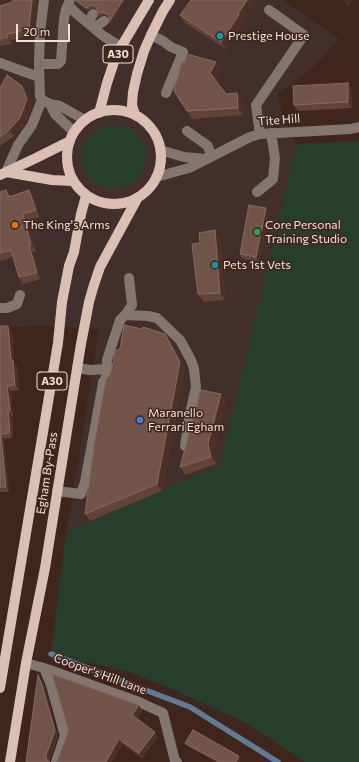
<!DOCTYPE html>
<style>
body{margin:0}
#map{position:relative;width:359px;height:762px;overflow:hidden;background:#3f251c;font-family:Commissioner,sans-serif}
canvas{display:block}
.scale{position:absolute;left:16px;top:24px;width:54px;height:18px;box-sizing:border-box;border:2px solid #f2e0da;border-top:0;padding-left:5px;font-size:12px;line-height:14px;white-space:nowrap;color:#f2e0da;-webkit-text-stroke:3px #3f251c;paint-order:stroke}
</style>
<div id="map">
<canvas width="359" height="762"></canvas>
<div class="scale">20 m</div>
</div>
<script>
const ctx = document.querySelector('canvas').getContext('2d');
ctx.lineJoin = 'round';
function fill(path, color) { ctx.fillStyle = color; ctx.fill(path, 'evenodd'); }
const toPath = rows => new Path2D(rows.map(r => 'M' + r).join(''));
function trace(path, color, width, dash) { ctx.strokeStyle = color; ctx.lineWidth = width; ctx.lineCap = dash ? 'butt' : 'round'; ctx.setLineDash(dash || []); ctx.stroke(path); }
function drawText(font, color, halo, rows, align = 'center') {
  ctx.font = font + ' Commissioner,sans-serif'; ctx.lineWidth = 3; ctx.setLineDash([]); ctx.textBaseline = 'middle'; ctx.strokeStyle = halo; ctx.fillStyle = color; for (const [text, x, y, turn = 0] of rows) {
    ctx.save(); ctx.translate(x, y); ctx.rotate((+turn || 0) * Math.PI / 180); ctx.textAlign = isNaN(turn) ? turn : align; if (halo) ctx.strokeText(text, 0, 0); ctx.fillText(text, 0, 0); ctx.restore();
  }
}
const commercial = toPath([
 [0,0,283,0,339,39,315,66,278,94,283,118,297,144,220,466,66,532,73,493,99,329,37,326,0,328]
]);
const green = toPath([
 '82 157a32 32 0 1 1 64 0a32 32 0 1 1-64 0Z',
 [359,141,359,762,305,762,246,723,172,689,129,672,51,654,66,532,220,465,297,144]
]);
const stream = toPath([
 [51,654,190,707,278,762]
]);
const minor = toPath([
 [44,0,40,33,39,64,40,96,42,100,50,104,60,106,85,120],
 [70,0,68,5,77,14,102,35,121,47],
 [88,23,93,14],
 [94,28,104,21],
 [151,35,163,41,171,47,183,52,166,93],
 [0,63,39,77],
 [39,64,58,64,61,61,64,19,66,9,68,5],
 [50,104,55,114,74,132],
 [187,131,208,146,211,157],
 [260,134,256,105,304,35,269,10],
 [160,150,184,157,206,159],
 [6,172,18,145,32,125,42,100],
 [156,177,189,168,250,137,260,134,351,129,359,127],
 [257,192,273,179,275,158,271,133],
 [0,308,7,308,17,304,20,295],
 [125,315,148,316,157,318,180,340,191,360,194,369,196,387,190,413,185,446],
 [77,368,90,370,107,369],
 [57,491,81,494,85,482,102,389,103,382,106,378,107,360,120,320,125,315,132,305,129,278],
 [26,663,44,668,139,702,163,713,175,761,177,762],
 [44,668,51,685,65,736,56,762]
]);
const major = toPath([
 '67 157a47 47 0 1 1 94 0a47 47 0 1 1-94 0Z',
 [99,113,107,83,115,59,121,47,149,0],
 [135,115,132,105,133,92,137,74,144,51,151,35,163,11,170,0],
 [6,172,52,180,73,181],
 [0,175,36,158,70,141],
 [0,688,58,343,62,302,69,266,74,252,81,214,86,196],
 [10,762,26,663,45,568,81,344,89,302,93,288,100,267,138,197]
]);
const wall = toPath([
 [74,0,126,1,111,25,108,21,109,18,107,15,103,15,99,17,97,14,96,9,93,8,88,10,76,2],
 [12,2,33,36,11,40,12,44,0,46,0,6],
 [180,15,244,21,244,22,226,49,185,23],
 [216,62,221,69,215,80,226,94,237,93,242,101,243,115,192,119,187,111],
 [348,83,351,89,352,108,298,111,294,105],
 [22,86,27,92,32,106,24,124,14,136,0,146,0,88],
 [6,190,10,196,29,190,33,196,40,217,28,220,36,251,33,252,41,279,23,284,19,277,13,257,0,261,0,192],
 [266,208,269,213,259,262,243,259,240,254],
 [220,237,225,300,204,302,198,294,200,243],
 [0,326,12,331,14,362,17,366,19,390,11,391,13,416,12,416,13,436,12,436,12,438,4,439,9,492,0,492],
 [170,341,185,369,162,491,90,521,85,514],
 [226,401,213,451,216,464,185,475,180,467],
 [142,711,137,719,158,737,142,758,123,744,56,762],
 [185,743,241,759,239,762,217,762,187,746]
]);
const shadedWall = toPath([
 [32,0,37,0,33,36,29,29],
 [123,0,125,0,126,1,111,25,109,22],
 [247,0,257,0,244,21,244,22,226,49,221,42],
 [344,0,352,0,349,8,344,1],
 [7,34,11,40,12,44,8,37],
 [216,62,221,69,215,80,210,73],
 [348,83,351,89,352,108,348,102],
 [22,86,27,92,32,106,24,124,14,136,9,130],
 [237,93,242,101,243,115,238,108],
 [29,190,33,196,40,217,36,210],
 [266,208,269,213,259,262,256,257],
 [23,214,28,220,36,251,31,244],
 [215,230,220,237,225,300,220,293],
 [29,245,33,252,41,279,37,273],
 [8,326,12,331,14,362,17,366,19,390,15,385,11,360],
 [165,334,170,341,185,369,162,491,157,484],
 [7,386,11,391,13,416,10,410],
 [221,394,226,401,213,451,216,464,211,457,208,444],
 [8,411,12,416,13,436,10,430],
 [8,431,12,436,12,438,9,433],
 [1,434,4,439,9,492,6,487],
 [38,675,42,681,45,687,58,736,50,760,50,762,48,762,46,758],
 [139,705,142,711,136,721,132,715],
 [155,732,158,737,142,758,139,753],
 [119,739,123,744,112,762,106,762],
 [239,756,241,759,239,762,236,762]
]);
const building = toPath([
 [13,0,32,0,29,29,7,34,8,37,0,39,0,6,12,2,13,0],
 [75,0,123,0,109,22,108,21,109,18,108,15,105,13,101,12,97,14,97,8,95,6,91,5,86,8,75,0],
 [191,0,247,0,238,14,239,15,221,42,180,15,191,0],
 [187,54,216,62,210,73,226,94,237,93,238,108,187,111,174,91,182,62,185,62,187,54],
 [7,75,22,86,27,99,20,118,9,130,0,137,0,88,7,75],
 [348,83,348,102,294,105,293,86,348,83],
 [6,190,9,197,29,190,36,210,23,214,31,244,29,245,37,273,19,277,11,250,0,253,0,192,6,190],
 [249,205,266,208,256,257,240,254,249,205],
 [215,230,220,293,198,294,192,244,200,243,199,233,215,230],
 [124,325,142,329,143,327,165,334,180,362,157,484,85,514,94,445,106,379,110,374,115,355,114,351,120,349,124,325],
 [0,326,8,326,11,360,13,360,15,385,7,386,10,410,8,411,10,430,8,431,9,433,1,434,6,487,0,487,0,326],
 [201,390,221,394,208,444,211,457,180,467,201,390],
 [52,674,139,705,132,715,155,732,139,753,119,739,106,762,56,762,57,761,68,732,68,729,52,674],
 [38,675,41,682,55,731,46,755,46,758,48,761,50,762,26,762,38,675],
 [193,730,239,756,236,762,220,762,185,743,193,730]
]);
const markers = [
 [220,36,4,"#0f9aa8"],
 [15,225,4,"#e8710a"],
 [257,232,4,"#2e9e5b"],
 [215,265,4,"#0f9aa8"],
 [140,420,4,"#3f7fe0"]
];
const shields = [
 [118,54,30],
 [52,381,30]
];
const shieldNames = [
 ["A30",118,54],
 ["A30",52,381]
];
const poiNames = [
 ["Prestige House",228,36],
 ["The King's Arms",23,225],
 ["Core Personal",265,225],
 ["Training Studio",265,239],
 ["Pets 1st Vets",223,265],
 ["Maranello",148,413],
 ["Ferrari Egham",148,427]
];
const streetNames = [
 ["Tite Hill",279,120,-5],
 ["Egham By-Pass",47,473,-81],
 ["Cooper's Hill Lane",100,674,20]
];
fill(commercial, '#422e2c');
fill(green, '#273e2e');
trace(stream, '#607b95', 5.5);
trace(minor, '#837670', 10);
trace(major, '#dbbfb4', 10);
fill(wall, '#634338');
fill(shadedWall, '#4e3026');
fill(building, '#72544a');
trace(building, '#866a60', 1);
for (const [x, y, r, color] of markers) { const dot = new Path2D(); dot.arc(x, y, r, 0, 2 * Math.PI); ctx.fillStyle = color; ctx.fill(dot); trace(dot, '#3f251c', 1.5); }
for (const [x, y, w] of shields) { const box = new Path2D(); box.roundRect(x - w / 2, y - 9, w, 18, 3); ctx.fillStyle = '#3f251c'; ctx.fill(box); trace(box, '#f2e0da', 1); }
drawText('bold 11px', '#f2e0da', null, shieldNames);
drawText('12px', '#f2e0da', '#3f251c', poiNames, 'left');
drawText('12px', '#f2e0da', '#3f251c', streetNames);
</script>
